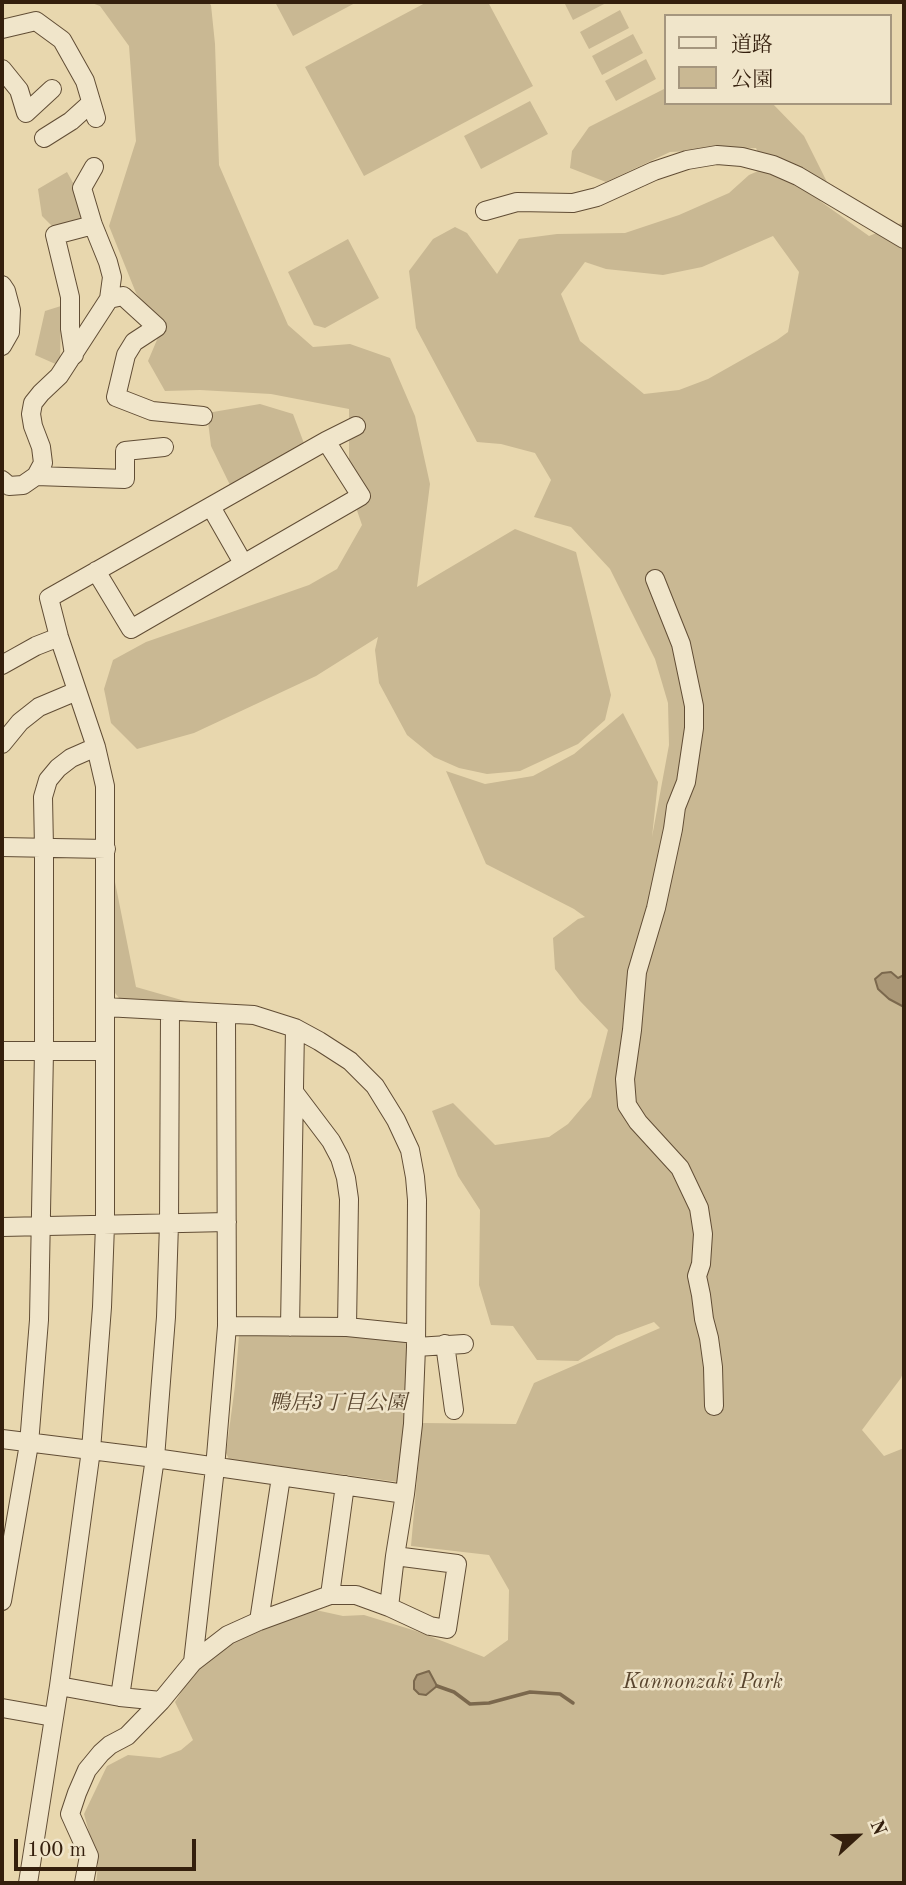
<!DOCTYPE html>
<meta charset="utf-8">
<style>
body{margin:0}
#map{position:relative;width:906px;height:1885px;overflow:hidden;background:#e8d7ae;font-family:"Old Standard TT","Noto Serif JP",serif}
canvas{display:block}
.frame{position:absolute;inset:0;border:4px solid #341f0d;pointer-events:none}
.legend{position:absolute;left:664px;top:14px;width:228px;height:91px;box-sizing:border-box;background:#f0e5ca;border:2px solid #a5967e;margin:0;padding:9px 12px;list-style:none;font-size:21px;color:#341f0d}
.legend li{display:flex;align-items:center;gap:14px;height:35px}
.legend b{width:35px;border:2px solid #a5967e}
.north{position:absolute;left:822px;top:1801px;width:70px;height:70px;-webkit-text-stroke:5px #f0e5ca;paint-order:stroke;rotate:68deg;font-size:19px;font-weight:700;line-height:28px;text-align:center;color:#341f0d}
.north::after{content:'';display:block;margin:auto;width:24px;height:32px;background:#341f0d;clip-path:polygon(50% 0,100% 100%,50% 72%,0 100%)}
.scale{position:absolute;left:14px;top:1839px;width:182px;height:32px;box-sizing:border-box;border:4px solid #341f0d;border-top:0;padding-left:9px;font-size:21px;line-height:24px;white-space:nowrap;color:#341f0d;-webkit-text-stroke:5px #f0e5ca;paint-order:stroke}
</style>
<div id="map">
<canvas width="906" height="1885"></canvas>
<div class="frame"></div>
<ul class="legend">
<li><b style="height:9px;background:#f0e5ca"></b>道路</li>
<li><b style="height:19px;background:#c9b893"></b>公園</li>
</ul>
<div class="north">N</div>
<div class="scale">100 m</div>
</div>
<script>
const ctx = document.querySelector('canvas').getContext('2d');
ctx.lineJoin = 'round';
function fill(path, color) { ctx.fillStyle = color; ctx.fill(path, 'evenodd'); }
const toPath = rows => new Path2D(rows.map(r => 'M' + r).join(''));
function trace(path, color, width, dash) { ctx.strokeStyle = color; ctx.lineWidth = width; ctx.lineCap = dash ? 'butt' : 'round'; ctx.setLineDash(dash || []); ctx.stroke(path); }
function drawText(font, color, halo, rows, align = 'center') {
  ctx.font = font + ' "Old Standard TT","Noto Serif JP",serif'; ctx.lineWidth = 5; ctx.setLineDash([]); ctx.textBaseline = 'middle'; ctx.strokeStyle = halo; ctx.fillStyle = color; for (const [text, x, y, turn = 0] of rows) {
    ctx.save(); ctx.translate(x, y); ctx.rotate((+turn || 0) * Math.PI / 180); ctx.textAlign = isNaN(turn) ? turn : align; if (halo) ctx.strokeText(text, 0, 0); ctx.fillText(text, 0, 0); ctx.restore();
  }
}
const green = toPath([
 [89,2,208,2,211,5,215,44,219,165,288,325,313,347,350,344,390,358,415,416,430,484,417,587,515,529,576,552,611,695,605,720,578,744,520,771,487,774,459,768,434,757,407,735,379,683,375,650,378,637,316,676,194,733,137,749,111,723,104,689,113,660,146,642,309,585,337,569,362,525,349,487,349,409,271,394,200,390,165,391,148,361,162,328,136,293,109,226,136,141,129,46,100,6],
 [275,2,357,2,293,36],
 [427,2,488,2,533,86,364,176,305,67],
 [564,2,608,2,573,20],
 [620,10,629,28,589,49,580,32],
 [633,34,643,53,602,75,592,56],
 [646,59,656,79,616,101,605,81],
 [666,88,666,103,772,103,804,136,827,182,820,201,869,236,904,222,904,1370,901,1378,862,1430,884,1456,904,1448,904,1883,96,1883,98,1865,84,1814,107,1766,128,1755,160,1758,181,1750,193,1740,175,1702,203,1657,302,1607,343,1616,364,1615,416,1631,484,1657,508,1640,509,1590,489,1555,411,1546,422,1423,516,1424,534,1383,660,1328,654,1322,616,1336,578,1361,537,1360,513,1326,491,1325,479,1285,480,1210,458,1176,432,1111,453,1103,495,1145,549,1137,568,1124,591,1097,608,1030,580,1001,555,969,553,938,578,919,585,917,574,909,486,864,446,771,485,784,533,776,574,754,623,713,658,782,652,837,669,745,668,703,655,659,610,569,571,527,534,517,551,480,535,453,501,444,477,442,416,328,409,271,433,239,455,227,467,233,497,274,519,239,557,234,625,233,679,215,729,193,749,175,765,168,756,148,670,152,606,182,570,168,572,151,589,127],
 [773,236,799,272,788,332,777,340,708,379,679,390,644,394,580,341,561,294,585,262,606,269,663,275,702,267],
 [530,101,548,134,481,169,464,136],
 [67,172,77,190,88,221,55,229,42,216,38,189],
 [348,239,379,298,325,328,314,325,288,272],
 [61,306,60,366,35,355,45,311],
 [260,404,293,414,305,446,230,485,211,446,207,413],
 [115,882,136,987,199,1005,124,1004,115,993],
 [408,1334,407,1430,398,1482,229,1459,226,1453,235,1386,239,1335]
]);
const water = toPath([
 [891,972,898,978,904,975,904,1007,889,999,878,989,875,979,882,973,891,972],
 [429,1671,437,1686,426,1695,419,1694,414,1689,414,1681,417,1675,429,1671]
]);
const stream = toPath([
 [437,1686,454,1692,470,1704,489,1703,530,1692,560,1694,573,1703]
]);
const minor = toPath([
 [2,29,36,21,62,40,85,81,96,118],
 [2,69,19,90,26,113,52,89],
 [44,138,71,121,91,103],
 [485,211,517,202,573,203,597,197,654,171,687,160,717,155,742,157,773,165,798,176,904,239],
 [2,285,6,291,11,310,10,332,2,346],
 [109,299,123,296,157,327,134,342,126,355,116,397,152,411,203,416],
 [74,355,70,329,70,297,55,235,93,225],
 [36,476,125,479,125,451,164,447],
 [2,480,9,486,23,485,36,476,43,463,41,447,33,426,31,414,33,403,41,393,59,376,109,299,112,277,108,262,93,225,82,188,94,167],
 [211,507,243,563],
 [96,571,131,629,361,496,326,441],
 [655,579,681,644,694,706,694,728,686,782,676,807,673,829,656,908,637,972,632,1030,625,1079,627,1105,638,1122,680,1168,699,1208,703,1234,701,1264,697,1276,701,1295,704,1319,709,1338,713,1367,714,1406],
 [2,665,36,646,59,637],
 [2,744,20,722,39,707,77,691],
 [2,847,106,849],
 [105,1007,254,1015,295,1028,319,1041,350,1061,375,1086,396,1120,410,1150,415,1177,417,1200,416,1347,413,1424,405,1494,395,1556,389,1607],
 [2,1051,105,1051],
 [294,1092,331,1141,340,1158,346,1178,349,1199,347,1327],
 [2,1227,227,1222],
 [227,1326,347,1327,416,1334],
 [290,1327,295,1028],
 [445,1344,454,1410],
 [416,1347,464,1344],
 [2,1439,155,1458,405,1494],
 [330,1595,345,1485],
 [2,1601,29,1444,39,1320,44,1051,44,848,43,797,48,780,58,768,71,758,96,747],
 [259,1621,281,1477],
 [193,1662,215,1468,227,1326,226,1014],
 [59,1686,120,1697,161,1701,193,1662,228,1635,259,1621,330,1595,356,1595,389,1607,430,1626,447,1629,457,1564,395,1556],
 [120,1697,155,1458,166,1317,169,1224,170,1011],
 [2,1708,53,1717],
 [28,1883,59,1686,91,1450,102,1307,105,1225,105,786,96,747,59,637,49,598,326,441,356,426],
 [84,1883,89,1856,70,1814,77,1793,87,1770,101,1753,110,1745,127,1736,161,1701]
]);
const parkNames = [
 ["鴨居3丁目公園",338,1403],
 ["Kannonzaki Park",703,1682]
];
fill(green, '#c9b893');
fill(water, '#ab9877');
trace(water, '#7b684d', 2);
trace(stream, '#7b684d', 3.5);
trace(minor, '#614d35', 20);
trace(minor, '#f0e5ca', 18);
drawText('italic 21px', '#59452e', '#f0e5ca', parkNames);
</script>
